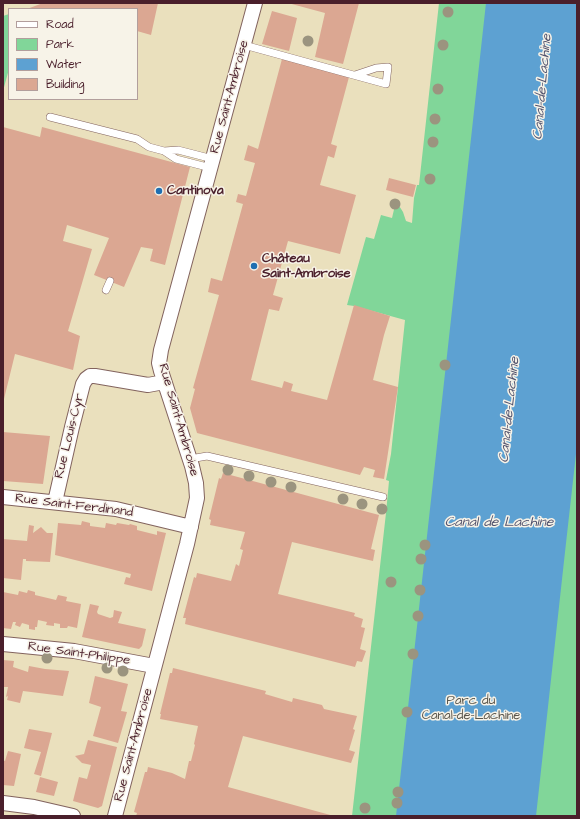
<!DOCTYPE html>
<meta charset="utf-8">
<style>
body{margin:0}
#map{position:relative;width:580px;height:819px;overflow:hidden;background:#eae0bd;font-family:"Architects Daughter",sans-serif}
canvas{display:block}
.frame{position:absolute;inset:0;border:4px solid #4a1f2b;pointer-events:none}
.legend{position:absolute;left:8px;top:8px;width:130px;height:92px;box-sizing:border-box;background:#f7f3e8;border:1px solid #b29e9c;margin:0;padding:5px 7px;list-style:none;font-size:12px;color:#4a1f2b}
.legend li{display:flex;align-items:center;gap:8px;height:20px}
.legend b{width:20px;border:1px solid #b29e9c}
</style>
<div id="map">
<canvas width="580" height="819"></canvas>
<div class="frame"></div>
<ul class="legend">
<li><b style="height:5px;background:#fff"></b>Road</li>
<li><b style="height:11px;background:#81d699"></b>Park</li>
<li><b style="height:11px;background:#5da1d2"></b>Water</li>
<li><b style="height:11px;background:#dba792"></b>Building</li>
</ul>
</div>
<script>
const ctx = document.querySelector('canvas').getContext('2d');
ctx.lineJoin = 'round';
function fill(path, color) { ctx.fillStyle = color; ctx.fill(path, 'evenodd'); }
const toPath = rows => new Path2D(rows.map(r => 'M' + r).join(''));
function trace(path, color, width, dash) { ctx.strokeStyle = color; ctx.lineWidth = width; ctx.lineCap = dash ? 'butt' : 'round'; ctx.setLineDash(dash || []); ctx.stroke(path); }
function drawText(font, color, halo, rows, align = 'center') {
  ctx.font = font + ' "Architects Daughter",sans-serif'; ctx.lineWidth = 3; ctx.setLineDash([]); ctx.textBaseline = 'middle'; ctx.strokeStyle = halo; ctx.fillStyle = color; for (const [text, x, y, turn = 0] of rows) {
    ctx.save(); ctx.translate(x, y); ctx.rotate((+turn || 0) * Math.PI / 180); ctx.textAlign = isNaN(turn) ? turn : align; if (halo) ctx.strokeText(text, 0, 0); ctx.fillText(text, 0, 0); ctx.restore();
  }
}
const green = toPath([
 [439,3,577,3,577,816,352,816,386,513,389,481,386,480,391,454,405,320,354,306,347,305,366,237,374,239,381,215,392,218,396,201,403,212,406,221,412,223,414,198,417,185,419,185],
 [9,14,9,69,3,91,3,16]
]);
const water = toPath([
 [486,3,577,3,577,445,565,552,536,816,396,816]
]);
const building = toPath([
 [43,3,158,3,151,35,137,31,137,9,27,9],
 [288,3,359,3,343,64,315,57,325,13],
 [272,11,297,18,289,51,262,44],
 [282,59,349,77,331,144,337,146,334,158,328,156,320,185,356,195,340,254,288,241,273,295,283,298,279,311,269,309,251,380,282,388,284,381,293,384,291,391,327,400,354,305,390,316,384,335,373,380,398,387,384,479,373,477,375,470,364,467,360,475,197,433,190,408,195,389,193,388,219,295,208,292,211,278,222,281,243,204,236,202,238,194,246,196,255,163,244,160,248,145,258,149],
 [3,127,40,137,42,127,190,167,165,265,150,261,153,249,141,247,124,287,94,275,109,238,67,225,63,241,92,249,68,331,80,336,73,370,15,354,4,399],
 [389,178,416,185,413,197,386,190],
 [3,432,50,436,43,484,3,481],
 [223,473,379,515,371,549,375,550,373,561,292,542,278,594,355,613,354,616,363,619,361,627,365,628,360,649,366,651,362,662,357,661,355,667,185,624,186,618,183,618,194,577,196,578,197,573,231,581,236,564,239,566,243,550,240,549,245,532,210,525,211,520,209,519,219,478,221,479],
 [82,521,90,523,90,526,105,528,106,523,116,525,117,523,129,525,130,524,137,526,137,530,157,535,157,531,166,533,152,591,124,584,126,577,130,578,131,574,55,555,58,523,81,525],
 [29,525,34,526,33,533,41,527,47,533,53,533,50,562,26,561,26,559,23,559,21,580,3,578,3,539,27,541],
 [28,590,35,592,35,595,56,600,58,595,67,597,66,601,81,604,77,628,68,626,67,628,60,628,60,624,54,623,54,626,46,625,47,622,38,620,37,627,35,627,35,630,29,629,29,625,22,623,20,627,15,625,16,622,13,622,11,629,3,628,3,592,18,595,19,591,27,593],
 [90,604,99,606,97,612,98,614,110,618,113,617,114,610,122,612,118,623,146,629,142,646,139,649,82,637],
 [3,660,14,661,13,667,28,672,29,666,45,669,69,671,63,696,23,691,20,703,7,700,8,696,6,697,8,687,3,687],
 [173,668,266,691,265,694,292,702,293,698,322,705,324,709,357,716,353,729,355,730,349,750,355,752,351,763,243,736,228,787,334,816,136,816,137,813,134,812,145,772,147,772,148,767,172,773,185,779,189,761,191,761,195,745,194,744,198,726,160,719,161,714,160,714,170,673,172,673],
 [95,676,128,684,121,711,127,712,118,743,93,736,101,707,89,703],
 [29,729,52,733,41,776,34,774,41,752,24,748],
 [88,740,117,747,102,806,98,808,73,801,79,777,87,779,91,765,82,763,75,756,84,754],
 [8,751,21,754,14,786,3,785,3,760,5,761],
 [40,777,58,782,54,796,36,792]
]);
const lane = toPath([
 [244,45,386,84,388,67,376,68,355,75],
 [50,117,137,139,149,147,164,151,176,159,211,168],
 [164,151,178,150,213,159],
 [106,290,110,281],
 [190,459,207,456,383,497]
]);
const street = toPath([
 [3,497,116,509,191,527],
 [55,502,72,427,83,384,86,379,90,376,95,376,148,385,164,382],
 [3,644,74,651,154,666],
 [3,803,34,807,73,816],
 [115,816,187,544,197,498,196,483,192,466,161,371,159,363,161,350,255,3]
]);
const trees = [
 [448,12],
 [308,41],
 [443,45],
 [438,89],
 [435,119],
 [433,142],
 [430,179],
 [395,204],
 [445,365],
 [228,470],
 [249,476],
 [271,482],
 [291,487],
 [343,499],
 [362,504],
 [382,509],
 [425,545],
 [421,559],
 [391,582],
 [420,590],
 [418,616],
 [413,654],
 [47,658],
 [107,668],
 [123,671],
 [407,712],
 [398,792],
 [397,803],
 [365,808]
];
const markers = [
 [159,191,4,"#1f6fb2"],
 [254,266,4,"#1f6fb2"]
];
const streetNames = [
 ["Rue Saint-Ambroise",230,97,-75],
 ["Rue Saint-Ambroise",178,420,74],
 ["Rue Louis-Cyr",70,436,-76],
 ["Rue Saint-Ferdinand",74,506,7],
 ["Rue Saint-Philippe",79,654,8],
 ["Rue Saint-Ambroise",134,745,-75]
];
const poiNames = [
 ["Cantinova",167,191],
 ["Château",262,259],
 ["Saint-Ambroise",262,274]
];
const parkNames = [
 ["Parc du",471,701],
 ["Canal-de-Lachine",471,716]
];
const waterNames = [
 ["Canal-de-Lachine",543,87,-85],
 ["Canal-de-Lachine",510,410,-84],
 ["Canal de Lachine",499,523]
];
fill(green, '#81d699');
fill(water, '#5da1d2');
fill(building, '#dba792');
trace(lane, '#82635e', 8);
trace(street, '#82635e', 16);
trace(lane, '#fff', 7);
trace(street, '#fff', 14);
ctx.fillStyle = '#9b947f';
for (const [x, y] of trees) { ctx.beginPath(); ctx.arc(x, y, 5.5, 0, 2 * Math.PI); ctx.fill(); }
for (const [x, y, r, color] of markers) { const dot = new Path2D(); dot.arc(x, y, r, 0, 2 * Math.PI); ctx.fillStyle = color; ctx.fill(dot); trace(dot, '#f7f3e8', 1.5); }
drawText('13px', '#4a1f2b', '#f7f3e8', streetNames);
drawText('bold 13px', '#4a1f2b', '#f7f3e8', poiNames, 'left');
drawText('13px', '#5a564c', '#f7f3e8', parkNames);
drawText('italic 14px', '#52536e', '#f7f3e8', waterNames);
</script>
